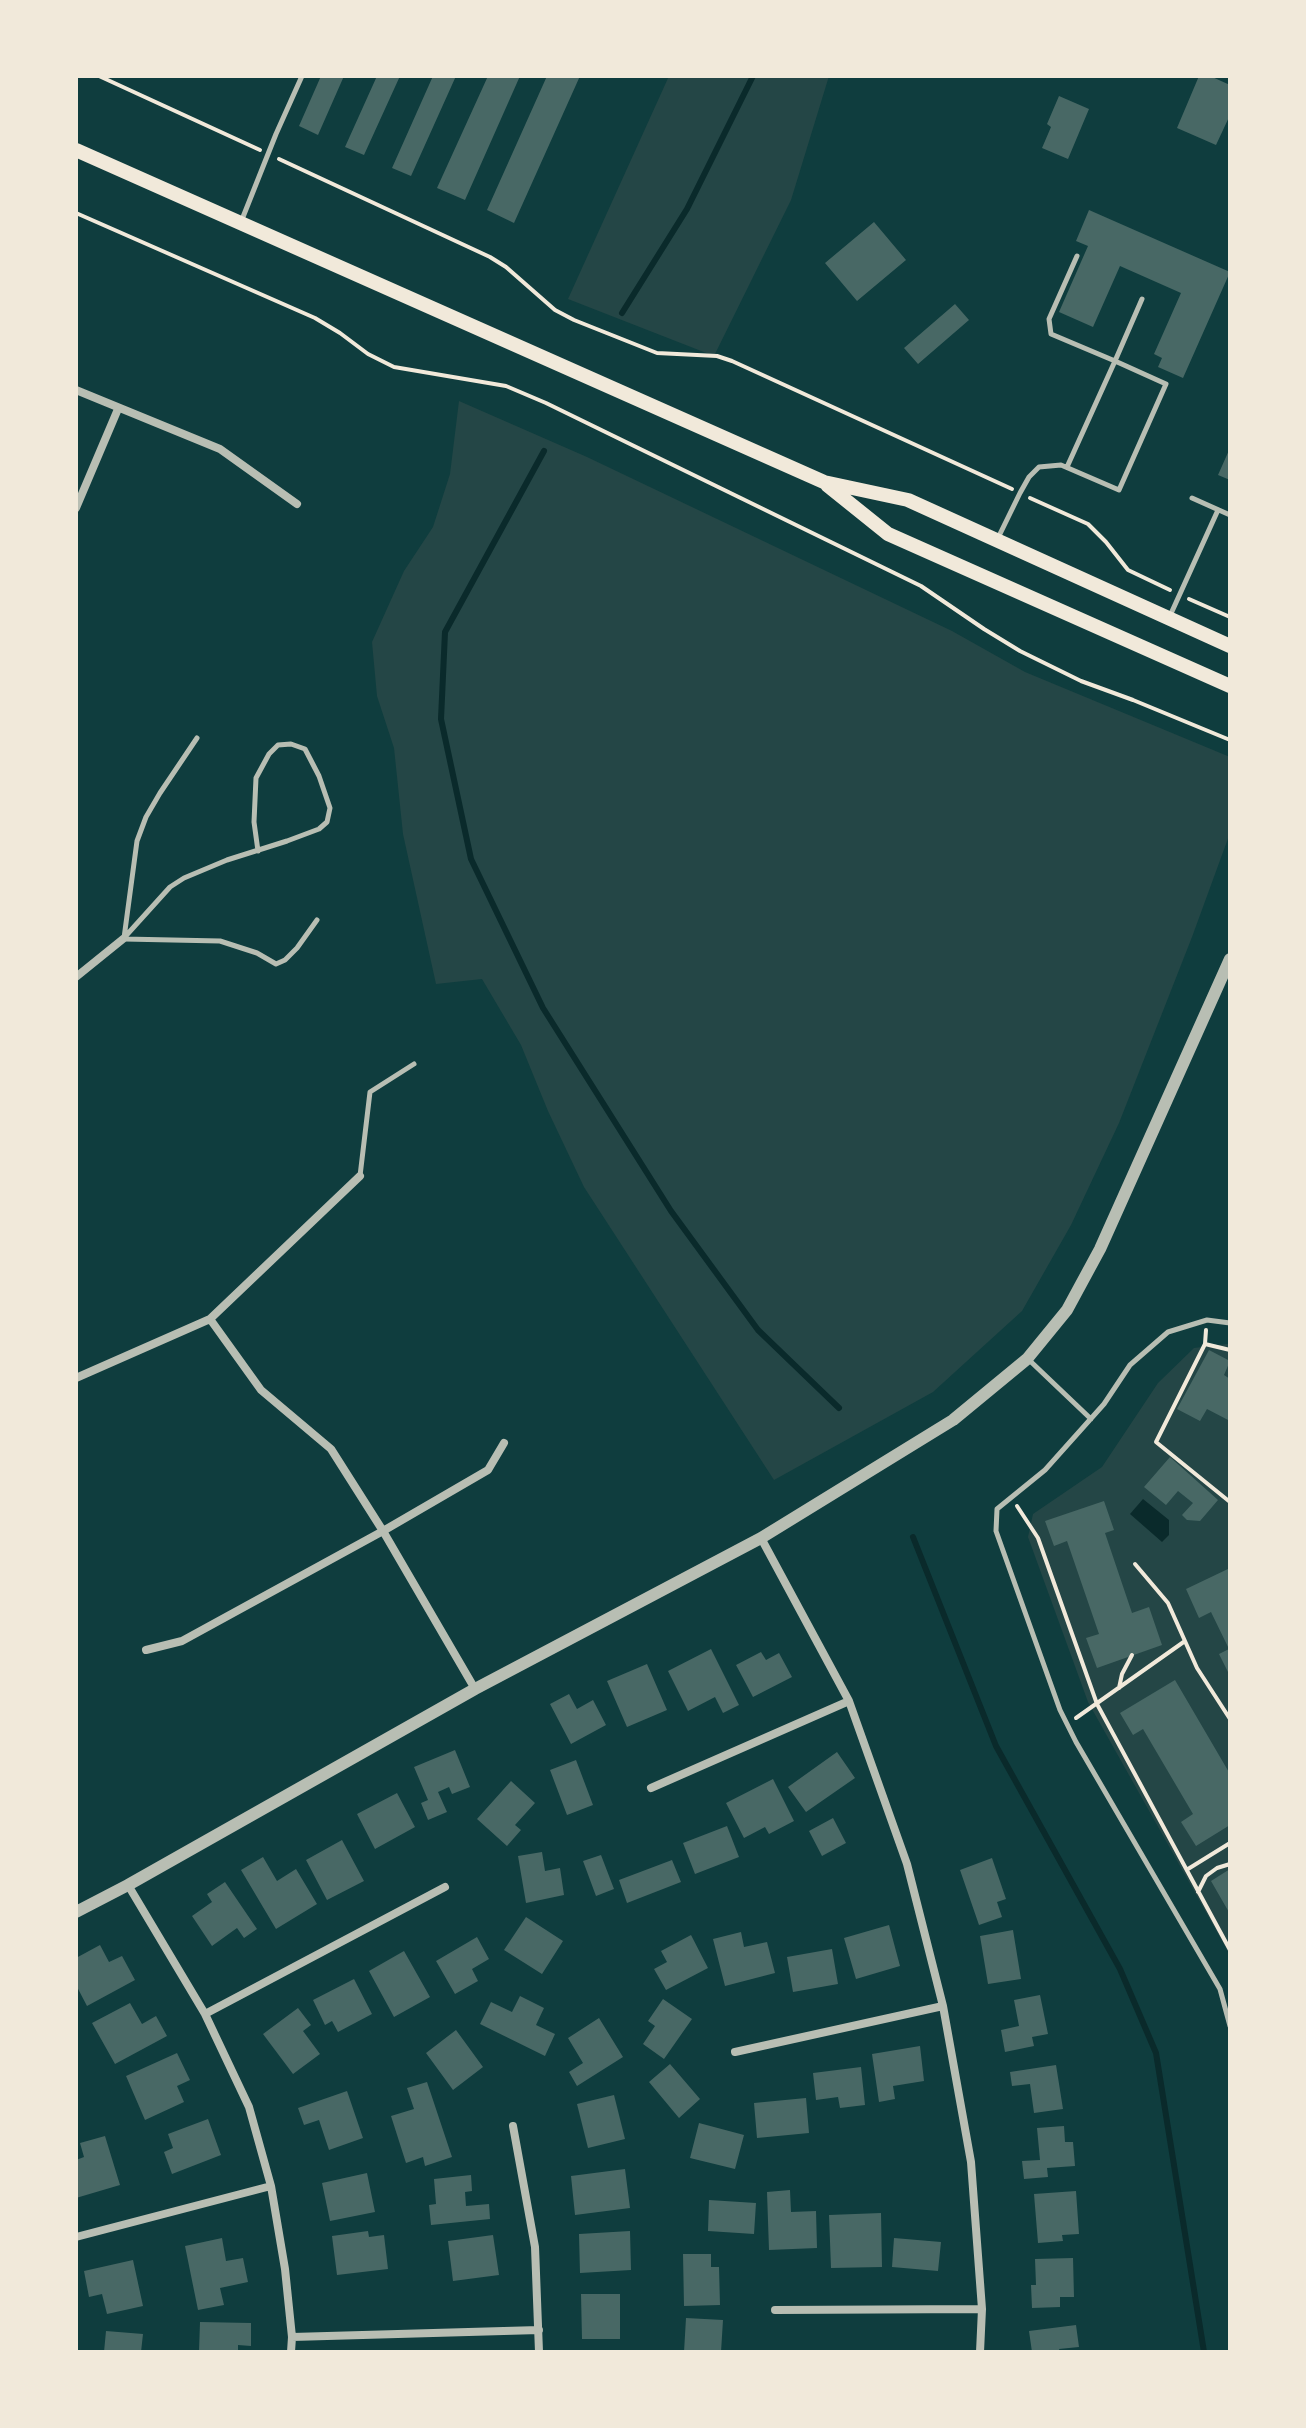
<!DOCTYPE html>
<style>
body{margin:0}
#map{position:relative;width:1306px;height:2428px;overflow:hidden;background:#0f3d3e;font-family:Signika,sans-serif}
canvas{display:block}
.frame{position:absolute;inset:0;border:78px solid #f1e9da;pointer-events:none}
</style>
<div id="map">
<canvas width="1306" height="2428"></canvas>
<div class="frame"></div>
</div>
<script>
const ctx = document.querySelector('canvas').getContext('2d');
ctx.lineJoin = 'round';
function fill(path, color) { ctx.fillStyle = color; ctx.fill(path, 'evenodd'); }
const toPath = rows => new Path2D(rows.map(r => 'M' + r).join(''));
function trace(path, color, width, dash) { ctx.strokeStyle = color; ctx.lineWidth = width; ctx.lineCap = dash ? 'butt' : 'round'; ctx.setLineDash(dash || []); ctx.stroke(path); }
const green = toPath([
 [669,76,829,76,791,200,714,356,568,299],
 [459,401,587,457,952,631,1025,672,1230,757,1230,833,1192,937,1119,1123,1071,1225,1022,1311,933,1392,774,1480,584,1187,548,1111,521,1045,482,979,436,984,403,834,394,748,377,696,372,642,404,571,433,527,450,474],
 [1227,1344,1230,1345,1230,1955,1088,1702,1028,1537,1033,1514,1102,1467,1158,1383,1194,1348]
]);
const water = toPath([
 [1143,1499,1169,1520,1169,1535,1162,1542,1130,1514]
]);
const stream = toPath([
 [622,313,687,209,753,76],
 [544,451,445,632,441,719,471,859,543,1008,671,1211,758,1330,839,1408],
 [913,1537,996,1746,1120,1969,1156,2053,1204,2352]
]);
const building = toPath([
 [321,76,344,76,318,135,299,126],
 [377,76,400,76,364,155,345,147],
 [433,76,456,76,411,176,392,168],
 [488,76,520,76,465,200,437,188],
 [547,76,580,76,514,223,487,210],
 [1199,76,1210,76,1230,85,1230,115,1216,145,1177,128],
 [1059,96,1089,109,1068,159,1042,148,1051,127,1047,124],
 [1089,210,1230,272,1183,378,1158,367,1162,358,1154,354,1181,293,1120,266,1093,327,1059,312,1088,246,1076,241],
 [874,222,906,260,857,301,825,263],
 [955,304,969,320,918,364,904,348],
 [1230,448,1230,480,1218,475],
 [1209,1350,1230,1361,1224,1375,1230,1379,1230,1421,1207,1409,1200,1421,1177,1409],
 [1170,1457,1218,1500,1200,1521,1187,1520,1182,1515,1193,1503,1178,1491,1166,1505,1144,1487],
 [1104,1501,1114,1530,1105,1533,1132,1613,1149,1607,1162,1645,1097,1668,1086,1638,1099,1634,1067,1541,1054,1546,1045,1521],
 [1230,1568,1230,1676,1219,1654,1229,1649,1211,1612,1199,1618,1186,1589],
 [711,1649,739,1705,723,1713,715,1697,688,1711,668,1671],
 [761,1652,766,1660,779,1653,792,1677,753,1697,736,1665],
 [647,1664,667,1710,627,1727,607,1681],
 [1175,1680,1230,1774,1230,1825,1196,1846,1181,1822,1193,1814,1143,1729,1133,1735,1120,1713],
 [569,1694,577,1709,593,1700,606,1725,571,1744,550,1704],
 [455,1750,470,1787,452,1794,449,1787,438,1792,447,1812,428,1820,421,1803,428,1800,414,1767],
 [837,1752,855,1778,806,1812,788,1787],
 [576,1760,593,1805,567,1815,550,1770],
 [773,1779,794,1821,769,1834,765,1827,744,1838,726,1803],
 [511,1781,535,1803,515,1825,521,1830,507,1846,477,1819],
 [397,1793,415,1827,375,1849,357,1814],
 [833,1818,846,1843,822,1856,809,1831],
 [727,1826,739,1857,695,1874,683,1843],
 [342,1840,364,1881,327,1900,306,1860],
 [542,1852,545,1871,560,1868,564,1895,526,1903,518,1856],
 [601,1855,614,1889,596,1896,583,1861],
 [263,1857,277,1881,296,1869,317,1904,276,1929,241,1870],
 [992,1858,1006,1899,997,1902,1002,1917,979,1925,960,1870],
 [672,1860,681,1882,627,1903,619,1880],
 [1230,1869,1230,1914,1211,1881],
 [225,1882,257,1929,244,1938,237,1928,212,1946,192,1916,212,1902,207,1894],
 [526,1917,563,1941,542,1974,504,1950],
 [889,1925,900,1966,856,1979,844,1938],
 [1013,1930,1021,1979,988,1984,980,1936],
 [741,1932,744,1947,767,1942,775,1973,725,1986,713,1939],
 [691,1935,708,1968,666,1990,654,1969,667,1962,661,1951],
 [477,1937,489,1959,472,1969,478,1981,455,1994,436,1961],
 [100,1945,109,1962,122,1956,135,1980,87,2006,76,1985,76,1958],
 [832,1949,838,1984,793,1992,787,1957],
 [404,1951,430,1997,394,2017,369,1971],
 [354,1979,372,2014,338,2032,332,2021,325,2025,313,2000],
 [1040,1995,1048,2034,1032,2037,1034,2046,1005,2052,1001,2030,1019,2026,1014,2000],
 [520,1996,544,2008,536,2025,555,2034,545,2056,480,2024,491,2002,512,2012],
 [663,1999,692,2019,664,2059,643,2044,655,2026,648,2021],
 [130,2003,142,2024,156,2016,167,2036,115,2064,92,2023],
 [298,2008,311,2025,303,2031,320,2054,293,2074,263,2034],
 [599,2018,623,2057,577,2086,569,2072,583,2063,568,2038],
 [456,2030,483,2067,453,2090,426,2053],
 [920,2046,924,2081,893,2086,895,2099,879,2102,872,2054],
 [177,2053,190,2080,177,2086,184,2102,145,2120,126,2076],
 [670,2064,700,2099,679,2118,649,2082],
 [1056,2065,1063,2109,1034,2113,1030,2084,1012,2086,1010,2072],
 [861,2067,865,2105,840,2108,838,2097,816,2100,813,2073],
 [427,2082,452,2157,425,2166,423,2157,406,2163,391,2116,414,2109,407,2088],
 [347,2091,363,2138,329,2150,319,2120,304,2125,298,2108],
 [614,2095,625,2139,588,2148,577,2104],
 [806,2098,809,2133,757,2138,754,2103],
 [208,2119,221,2155,172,2174,164,2152,173,2148,168,2134],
 [699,2123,744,2135,735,2169,690,2158],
 [1064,2126,1065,2142,1073,2142,1075,2166,1047,2168,1048,2177,1024,2179,1022,2161,1040,2160,1037,2128],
 [105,2136,120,2185,76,2198,76,2160,84,2157,80,2143],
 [625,2169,630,2208,575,2215,571,2176],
 [367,2173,375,2212,330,2221,322,2183],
 [471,2175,472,2191,465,2192,466,2206,489,2204,490,2219,431,2225,429,2205,436,2204,434,2179],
 [790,2190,791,2212,816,2211,817,2248,769,2250,767,2192],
 [1076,2191,1079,2234,1062,2235,1063,2241,1038,2243,1034,2194],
 [709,2200,756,2203,754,2234,708,2231],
 [881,2213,882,2267,831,2268,829,2215],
 [368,2231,369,2237,384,2235,388,2269,337,2275,332,2236],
 [630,2231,631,2270,580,2273,579,2234],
 [493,2235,499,2275,453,2281,448,2241],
 [222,2238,226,2261,243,2258,248,2282,220,2288,224,2305,198,2310,185,2246],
 [894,2238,941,2242,938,2271,892,2267],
 [683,2254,711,2254,711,2267,719,2267,720,2305,684,2306],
 [1073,2258,1074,2297,1060,2297,1060,2307,1032,2308,1031,2285,1036,2285,1035,2259],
 [133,2260,143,2306,107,2314,102,2294,89,2297,84,2271],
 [581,2294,620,2294,620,2339,582,2339],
 [686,2318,723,2320,721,2352,684,2352],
 [200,2322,251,2323,251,2346,238,2345,238,2352,199,2352],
 [1076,2325,1079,2347,1059,2349,1060,2352,1032,2352,1029,2331],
 [106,2331,143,2334,141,2352,104,2352]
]);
const path = toPath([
 [99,76,260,150],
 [279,159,490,257,506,267,555,310,574,320,657,353,717,356,732,361,1012,489],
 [76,213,315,318,340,333,368,354,394,367,506,386,546,403,921,586,984,629,1020,651,1081,681,1133,700,1230,740],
 [1030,498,1088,524,1106,542,1128,570,1170,590],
 [1189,599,1230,617],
 [1206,1330,1205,1344,1156,1442,1230,1502],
 [1205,1344,1230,1350],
 [1017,1506,1038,1538,1097,1704,1230,1950],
 [1135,1564,1168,1603,1197,1668,1230,1719],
 [1119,1688,1122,1674,1132,1655],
 [1076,1718,1185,1641],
 [1188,1869,1230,1843],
 [1198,1892,1206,1876,1217,1868,1230,1864]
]);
const service = toPath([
 [241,222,276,134,302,76],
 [1077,256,1049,319,1051,334,1115,361,1142,299],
 [1192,498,1230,515],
 [997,540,1020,493,1029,477,1039,467,1061,465,1119,490,1166,384,1115,361,1067,467],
 [1169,618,1218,510],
 [124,938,137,841,146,817,160,793,197,738],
 [123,939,170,887,184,878,227,860,287,841,319,829,327,822,330,808,319,776,305,749,291,744,278,745,269,754,256,778,254,822,258,851],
 [124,939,220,941,257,953,276,964,285,960,297,948,317,920],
 [360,1176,370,1092,414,1064],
 [1230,1323,1207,1320,1168,1332,1130,1365,1104,1404,1045,1470,997,1509,996,1531,1060,1710,1076,1742,1220,1989,1230,2026],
 [1028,1359,1091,1419]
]);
const minor = toPath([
 [76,390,220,449,297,504],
 [76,508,118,409],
 [76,977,123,939],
 [210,1319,261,1390,331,1449,383,1531,475,1689],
 [76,1378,210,1319,360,1176],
 [761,1538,849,1701,907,1864,943,2006,971,2162,982,2309,980,2352],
 [146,1650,182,1641,383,1531,488,1470,504,1443],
 [651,1788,849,1701],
 [128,1885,205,2014,249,2107,271,2186,285,2269,292,2337,291,2352],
 [205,2014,445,1887],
 [735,2052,943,2006],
 [513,2126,535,2247,539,2352],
 [76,2237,271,2186],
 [775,2310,982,2309],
 [292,2337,539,2330]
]);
const tertiary = toPath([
 [76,1912,128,1885,475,1689,761,1538,953,1420,1027,1359,1067,1310,1100,1249,1230,959]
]);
const primary = toPath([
 [76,150,824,482,908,500,1230,646],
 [827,485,888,534,1230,686]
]);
fill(green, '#244646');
fill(water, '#0a2a2b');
trace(stream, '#0a2a2b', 6);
fill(building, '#486865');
trace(path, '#f1e9da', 4);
trace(service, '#b8beb3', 5);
trace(minor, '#b8beb3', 8);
trace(tertiary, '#b8beb3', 12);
trace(primary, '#f1e9da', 14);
</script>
